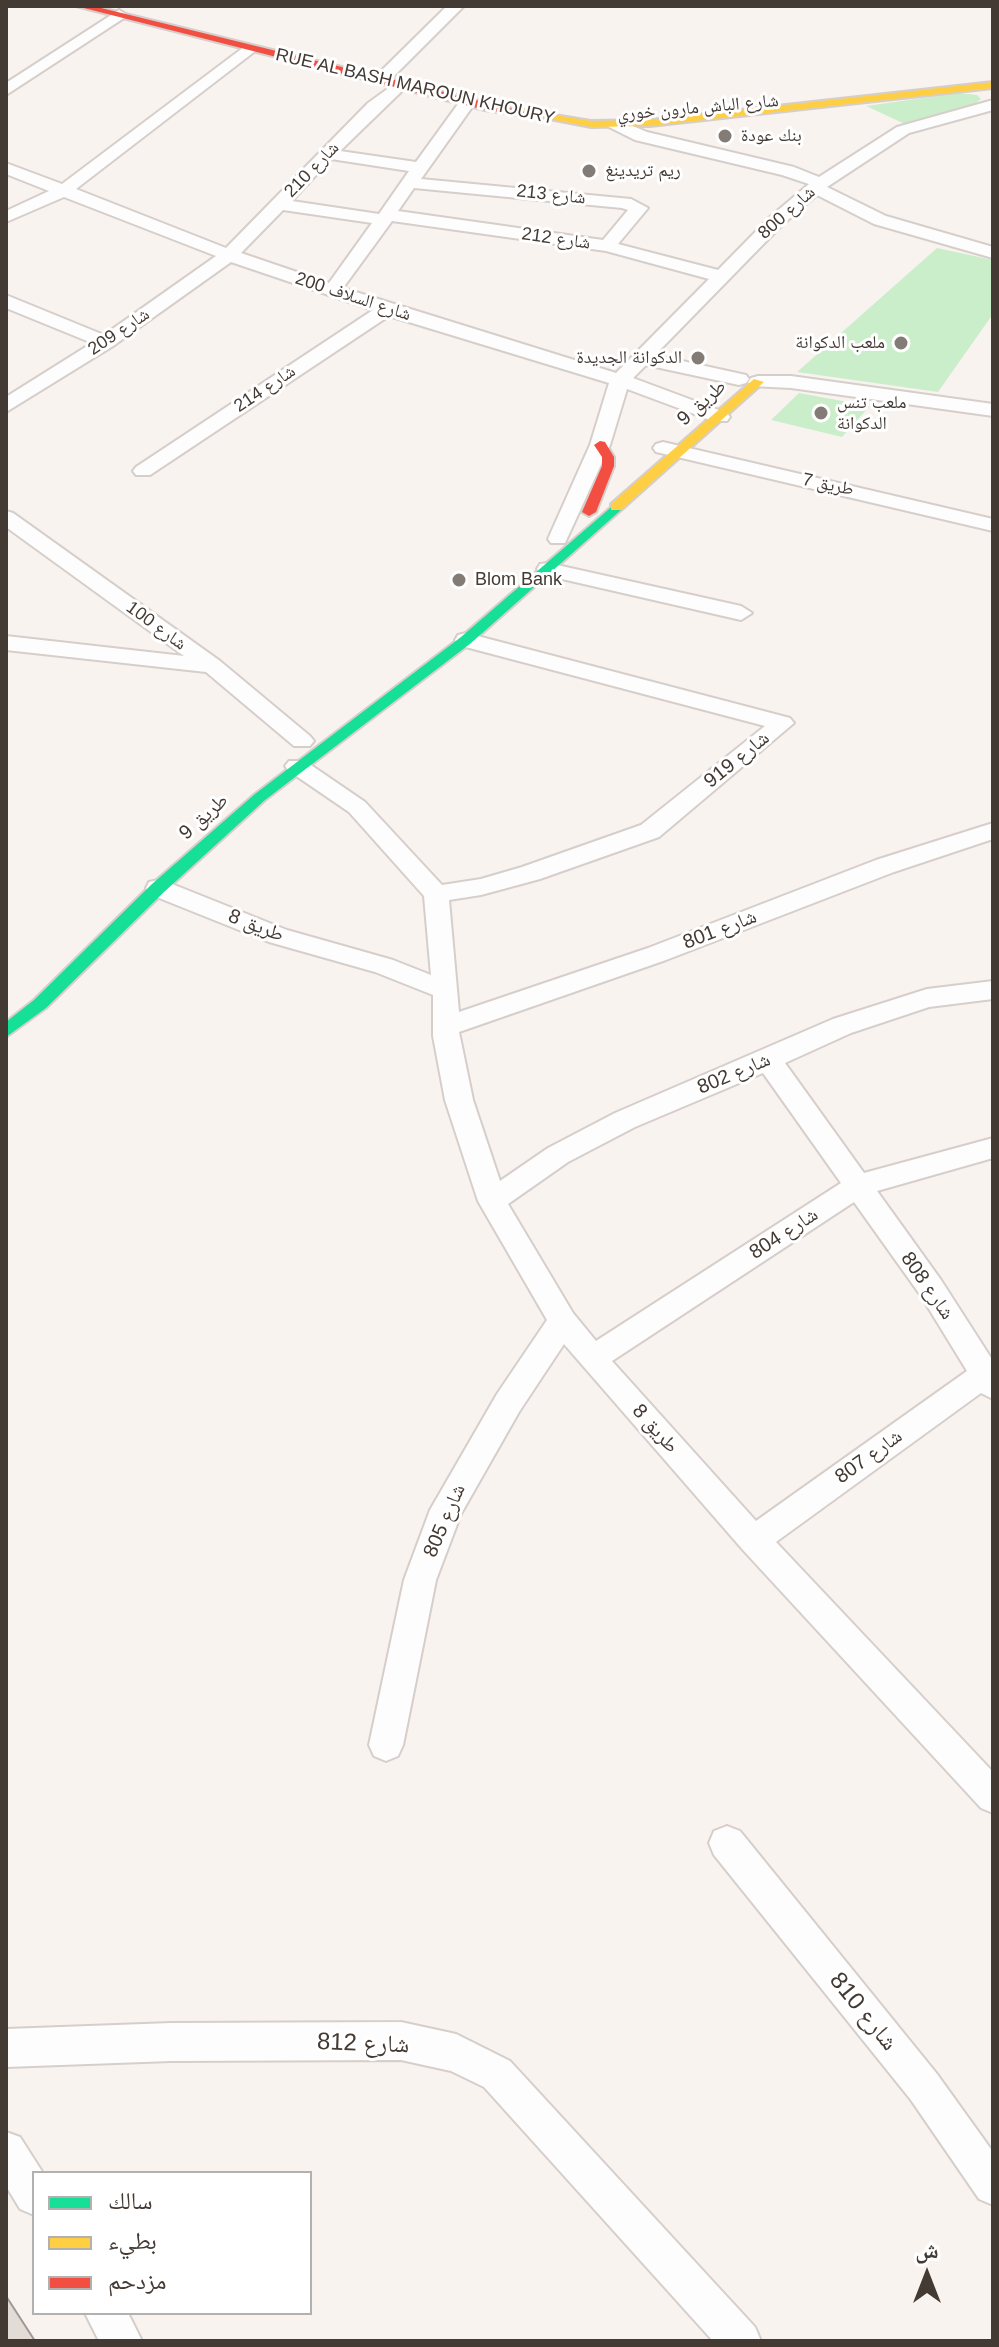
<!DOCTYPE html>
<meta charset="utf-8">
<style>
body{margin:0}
#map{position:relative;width:999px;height:2347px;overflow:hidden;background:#f9f3f0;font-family:Helvetica,"Noto Naskh Arabic",sans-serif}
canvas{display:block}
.frame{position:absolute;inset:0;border:8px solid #443a34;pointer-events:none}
.legend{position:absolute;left:32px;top:2171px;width:280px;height:144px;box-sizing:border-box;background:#fff;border:2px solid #b4b0ae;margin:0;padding:10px 14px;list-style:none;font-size:24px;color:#443a34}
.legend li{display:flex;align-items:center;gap:16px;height:40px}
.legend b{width:40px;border:2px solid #b4b0ae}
.north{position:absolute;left:887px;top:2235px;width:80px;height:80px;-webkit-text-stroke:6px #fff;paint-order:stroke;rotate:0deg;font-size:22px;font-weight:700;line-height:32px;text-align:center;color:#443a34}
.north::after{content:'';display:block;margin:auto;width:28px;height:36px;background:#443a34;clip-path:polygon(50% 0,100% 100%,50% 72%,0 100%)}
</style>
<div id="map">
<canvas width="999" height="2347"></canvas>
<div class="frame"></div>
<ul class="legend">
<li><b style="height:10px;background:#16e098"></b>سالك</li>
<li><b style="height:10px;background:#ffcf43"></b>بطيء</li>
<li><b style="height:10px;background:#f24e42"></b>مزدحم</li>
</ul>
<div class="north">ش</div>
</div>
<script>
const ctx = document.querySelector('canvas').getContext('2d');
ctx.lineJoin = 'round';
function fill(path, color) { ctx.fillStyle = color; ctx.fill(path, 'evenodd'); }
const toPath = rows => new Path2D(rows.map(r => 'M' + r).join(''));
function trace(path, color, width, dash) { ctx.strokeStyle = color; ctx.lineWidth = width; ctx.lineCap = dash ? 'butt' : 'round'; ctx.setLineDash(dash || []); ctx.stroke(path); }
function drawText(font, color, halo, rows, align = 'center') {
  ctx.font = font + ' Helvetica,"Noto Naskh Arabic",sans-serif'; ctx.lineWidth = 6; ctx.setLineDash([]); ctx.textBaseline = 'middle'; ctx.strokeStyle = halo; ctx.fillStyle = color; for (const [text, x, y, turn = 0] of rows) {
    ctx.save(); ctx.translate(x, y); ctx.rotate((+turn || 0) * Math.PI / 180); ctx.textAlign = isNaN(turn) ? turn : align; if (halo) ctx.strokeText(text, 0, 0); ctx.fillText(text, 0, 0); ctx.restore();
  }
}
const green = toPath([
 [958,93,977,95,981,99,975,104,907,125,866,106],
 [937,248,993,260,993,314,938,392,797,372],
 [799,393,870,406,842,437,771,420]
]);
const building = toPath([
 [6,2296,35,2341,6,2341,6,2296]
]);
const street = toPath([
 [447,6,464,6,392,78,380,78,380,72,447,6],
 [119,10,127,15,124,18,6,95,6,83,119,10],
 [248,44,256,49,254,52,76,189,226,248,368,103,397,82,405,87,403,90,340,151,416,162,461,100,473,100,475,103,421,179,631,199,648,208,618,244,718,270,770,217,809,184,782,175,635,140,609,127,607,124,609,121,621,121,647,132,794,167,819,177,897,127,993,100,993,110,909,133,827,187,886,216,993,247,993,258,874,224,817,195,782,225,655,355,746,375,749,379,746,383,739,385,646,365,633,378,727,413,730,417,727,421,713,421,627,389,610,445,565,543,551,543,548,539,590,445,609,383,389,316,150,475,136,475,133,471,136,467,373,310,231,262,113,346,6,412,6,397,92,343,6,308,6,295,104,335,216,256,64,197,6,222,6,211,49,191,6,174,6,163,62,184,248,44],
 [331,159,409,171,379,214,292,201,331,159],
 [414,188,622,208,628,210,603,240,398,211,414,188],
 [283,210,372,223,329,283,241,253,283,210],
 [392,221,606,251,709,279,616,373,343,288,392,221],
 [758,376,791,376,993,404,993,416,791,388,751,386,748,382,751,378,758,376],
 [663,442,993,519,993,531,656,452,653,448,656,444,663,442],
 [6,511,13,513,220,661,310,736,314,741,310,746,294,746,206,672,6,650,6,636,184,656,6,527,6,511],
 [548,563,741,606,752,613,741,620,540,574,537,569,540,564,548,563],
 [466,633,790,718,794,723,659,837,540,879,481,895,449,900,459,1012,648,948,876,860,993,823,993,839,894,872,666,960,459,1032,473,1100,500,1181,548,1148,615,1113,833,1019,927,989,993,981,993,999,929,1007,851,1033,785,1063,864,1173,993,1138,993,1158,877,1191,941,1280,993,1361,993,1399,981,1393,776,1542,993,1772,993,1813,981,1808,743,1550,564,1344,519,1412,461,1514,436,1580,403,1745,398,1756,386,1761,374,1756,369,1745,404,1580,430,1510,497,1394,547,1320,478,1201,445,1100,433,1036,433,995,375,972,269,942,149,894,146,888,149,882,158,880,167,882,287,930,393,960,431,975,424,896,349,812,289,771,285,766,289,761,305,761,365,802,442,885,481,879,522,867,641,825,765,726,458,645,455,640,458,635,466,633],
 [763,1073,841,1183,596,1341,573,1313,508,1204,568,1162,635,1127,763,1073],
 [854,1202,921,1296,967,1371,756,1521,612,1361,854,1202],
 [727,1826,740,1831,937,2074,993,2152,993,2205,979,2199,911,2100,714,1855,709,1843,714,1831,727,1826],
 [401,2022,456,2034,510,2061,755,2327,761,2341,713,2341,484,2087,451,2071,401,2060,171,2061,6,2067,6,2029,171,2023,401,2022],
 [6,2132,20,2137,43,2173,34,2173,34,2215,20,2209,6,2186,6,2132],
 [85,2313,128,2313,142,2341,99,2341,85,2313]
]);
const fast = toPath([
 [616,503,623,507,621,510,471,643,265,800,164,892,46,1008,6,1037,6,1022,34,1000,152,884,255,794,461,637,616,503]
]);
const slow = toPath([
 [993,82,993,88,650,126,591,127,519,113,524,110,591,121,650,120,993,82],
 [754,379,764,382,621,510,611,510,611,504,754,379]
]);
const jam = toPath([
 [76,6,93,6,529,113,524,116,485,110,76,6],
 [600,441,605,442,614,457,614,466,596,512,589,516,582,512,602,466,602,457,594,445,600,441]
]);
const markers = [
 [725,136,8,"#837b76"],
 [589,171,8,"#837b76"],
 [901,343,8,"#837b76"],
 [698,358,8,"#837b76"],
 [821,413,8,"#837b76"],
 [459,580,8,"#837b76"]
];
const farStreetnames = [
 ["RUE AL BASH MAROUN KHOURY",415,87,13],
 ["شارع الباش مارون خوري",698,108,-5],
 ["شارع 210",312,170,-46],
 ["شارع 213",551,195,6],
 ["800 شارع",787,213,-42],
 ["شارع 212",556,239,8],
 ["200 شارع السلاف",353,297,18],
 ["شارع 209",119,332,-34],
 ["شارع 214",265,389,-34],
 ["7 طريق",828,485,12],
 ["شارع 100",156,626,36]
];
const farPoinames = [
 ["بنك عودة",741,136],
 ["ريم تريدينغ",605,171],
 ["ملعب الدكوانة",885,343,"right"],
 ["الدكوانة الجديدة",682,358,"right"],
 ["ملعب تنس",837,403],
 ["الدكوانة",837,424],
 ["Blom Bank",475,580]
];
const streetNames = [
 ["9 طريق",702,403,-42],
 ["شارع 919",737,760,-39],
 ["9 طريق",204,817,-42],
 ["طريق 8",256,926,21],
 ["شارع 801",720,930,-21],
 ["شارع 802",734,1074,-23],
 ["شارع 804",784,1234,-33],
 ["شارع 808",927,1286,55],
 ["طريق 8",655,1429,48],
 ["شارع 807",869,1457,-36],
 ["شارع 805",445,1521,-67]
];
const nearStreetnames = [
 ["شارع 810",863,2012,51],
 ["شارع 812",363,2044,2]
];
fill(green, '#cbeeca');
fill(building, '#e2dbd6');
trace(building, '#9e9996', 2);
trace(street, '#d6ceca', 4);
trace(fast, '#d6ceca', 4);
trace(slow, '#d6ceca', 4);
trace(jam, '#d6ceca', 4);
fill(street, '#fefdfd');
fill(fast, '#16e098');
fill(slow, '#ffcf43');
fill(jam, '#f24e42');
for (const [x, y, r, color] of markers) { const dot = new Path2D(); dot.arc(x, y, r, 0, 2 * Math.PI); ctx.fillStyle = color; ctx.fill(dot); trace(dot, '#fff', 3); }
drawText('18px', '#443a34', '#fff', farStreetnames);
drawText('18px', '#443a34', '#fff', farPoinames, 'left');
drawText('20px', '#443a34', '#fff', streetNames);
drawText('24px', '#443a34', '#fff', nearStreetnames);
</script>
